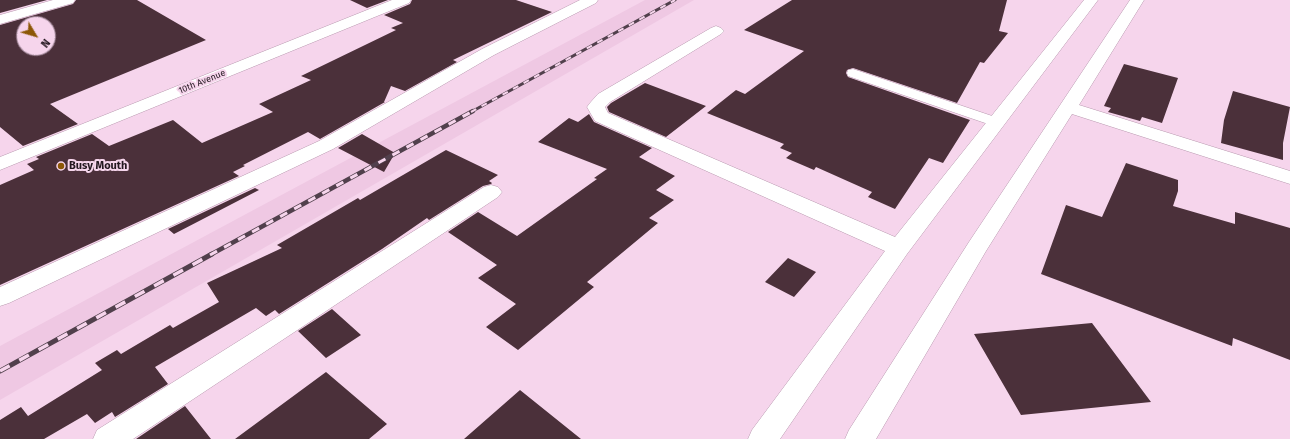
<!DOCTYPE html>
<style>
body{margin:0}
#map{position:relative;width:1290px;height:439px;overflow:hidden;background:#f6d5ec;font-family:"Fira Sans",sans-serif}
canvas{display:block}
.north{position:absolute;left:16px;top:16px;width:40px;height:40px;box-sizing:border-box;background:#f6d5ec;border:1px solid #a2899a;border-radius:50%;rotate:128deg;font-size:11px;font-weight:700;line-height:16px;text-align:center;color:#241820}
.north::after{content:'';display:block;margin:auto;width:14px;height:18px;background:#8c5706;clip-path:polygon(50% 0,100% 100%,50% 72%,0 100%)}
</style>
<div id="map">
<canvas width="1290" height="439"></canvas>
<div class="north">N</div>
</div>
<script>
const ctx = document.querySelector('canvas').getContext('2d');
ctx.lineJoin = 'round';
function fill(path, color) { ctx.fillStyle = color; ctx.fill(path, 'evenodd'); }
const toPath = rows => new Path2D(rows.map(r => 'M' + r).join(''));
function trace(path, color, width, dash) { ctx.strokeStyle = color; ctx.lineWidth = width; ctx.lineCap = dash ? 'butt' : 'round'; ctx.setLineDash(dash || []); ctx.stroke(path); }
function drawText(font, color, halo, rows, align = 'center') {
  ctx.font = font + ' "Fira Sans",sans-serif'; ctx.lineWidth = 4; ctx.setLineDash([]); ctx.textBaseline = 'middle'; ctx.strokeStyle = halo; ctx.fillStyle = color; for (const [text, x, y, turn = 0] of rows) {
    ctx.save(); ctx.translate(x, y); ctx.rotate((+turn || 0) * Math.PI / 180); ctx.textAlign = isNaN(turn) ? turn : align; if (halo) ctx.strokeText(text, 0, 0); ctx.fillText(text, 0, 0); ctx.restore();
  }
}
const built = toPath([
 [645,0,694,0,0,400,0,346]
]);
const building = toPath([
 [0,0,47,0,0,13],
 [76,0,137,0,206,40,50,104,78,124,23,146,0,127,0,25,73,4],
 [24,24,48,24,48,48,24,48],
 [350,0,388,0,367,8],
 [412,0,516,0,552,12,453,60,457,62,405,91,391,86,384,102,385,102,320,139,308,132,243,165,245,166,233,172,239,176,0,285,0,185,34,170,27,164,39,159,36,157,92,134,109,146,173,120,202,143,273,112,259,104,311,80,301,76,396,30,391,28,403,23,384,15,410,4],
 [792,0,1007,0,999,31,1008,33,984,63,980,62,957,103,853,68,847,70,846,73,848,77,970,120,943,163,929,158,895,209,868,197,872,192,816,167,814,170,786,158,792,153,780,148,784,144,707,113,736,90,745,94,804,51,744,30],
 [1124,64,1178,78,1162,123,1142,117,1140,121,1108,112,1111,108,1104,106],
 [645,83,706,106,666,137,609,112,607,107,611,103],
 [1233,91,1290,107,1283,143,1283,160,1221,143,1224,120],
 [589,114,594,122,652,148,639,157,675,176,656,190,674,200,649,218,658,223,587,282,594,287,518,350,486,327,516,304,478,278,497,265,448,232,478,212,517,236,597,179,594,178,607,169,538,142,569,118,578,122],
 [362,134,395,153,384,172,338,148],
 [446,150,498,175,489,181,492,183,491,184,483,186,429,220,427,218,382,249,279,314,275,310,266,316,256,308,155,367,168,384,115,417,112,412,95,423,87,414,44,439,0,439,0,420,21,407,28,416,102,370,95,363,117,350,121,354,170,325,173,328,219,302,207,283,282,248,277,245,358,198,360,200],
 [1126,163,1178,180,1178,191,1173,206,1235,224,1235,212,1290,228,1290,360,1233,338,1232,346,1041,274,1066,205,1102,217],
 [255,188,259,190,174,234,168,229],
 [788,258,816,272,794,297,765,282],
 [332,309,361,335,326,358,298,331],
 [1092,323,1151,402,1021,415,974,334],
 [326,372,387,424,369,439,235,439],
 [520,390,581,439,464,439],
 [185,406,211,439,136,439]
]);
const service = toPath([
 [853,69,1001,119,1003,122,1001,125,996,126,991,125,848,76,847,73,848,70,853,69]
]);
const minor = toPath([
 [53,0,75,0,73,3,0,24,0,15,53,0],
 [392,0,411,0,409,3,0,170,0,157,392,0],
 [580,0,598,0,596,3,494,55,333,149,9,303,0,306,0,287,319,141,482,49,580,0],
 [1084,0,1098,0,907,254,780,439,748,439,752,430,885,251,595,121,587,107,590,103,598,94,711,28,716,26,721,28,724,31,721,34,610,102,605,107,608,113,895,237,1084,0],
 [1130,0,1144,0,1079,105,1290,171,1290,184,1072,114,986,251,876,439,845,439,849,430,969,242,1130,0],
 [491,185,498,187,502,192,498,197,133,439,93,439,97,430,484,187,491,185]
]);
const railFar2 = toPath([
 [471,112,675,0]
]);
const railFar1 = toPath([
 [210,255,473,111]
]);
const rail = toPath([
 [0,371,212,254]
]);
const markers = [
 [61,166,4,"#8c5706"]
];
const farStreetnames = [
 ["10th Avenue",202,82,-22]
];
const poiNames = [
 ["Busy Mouth",69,166]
];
fill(built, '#efc8e3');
fill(building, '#4b303a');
trace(service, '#b899af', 1);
trace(minor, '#b899af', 1);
fill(service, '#fff');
fill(minor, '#fff');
trace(railFar2, '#51404c', 3);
trace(railFar1, '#51404c', 4.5);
trace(rail, '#51404c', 5);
trace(railFar2, '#f6d5ec', 2, [6]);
trace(railFar1, '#f6d5ec', 3, [8]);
trace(rail, '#f6d5ec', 3.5, [11]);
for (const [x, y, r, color] of markers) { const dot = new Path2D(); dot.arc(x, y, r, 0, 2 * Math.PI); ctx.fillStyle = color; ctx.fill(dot); trace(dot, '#f6d5ec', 1.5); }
drawText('9px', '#241820', '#f6d5ec', farStreetnames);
drawText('bold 11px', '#241820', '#f6d5ec', poiNames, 'left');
</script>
